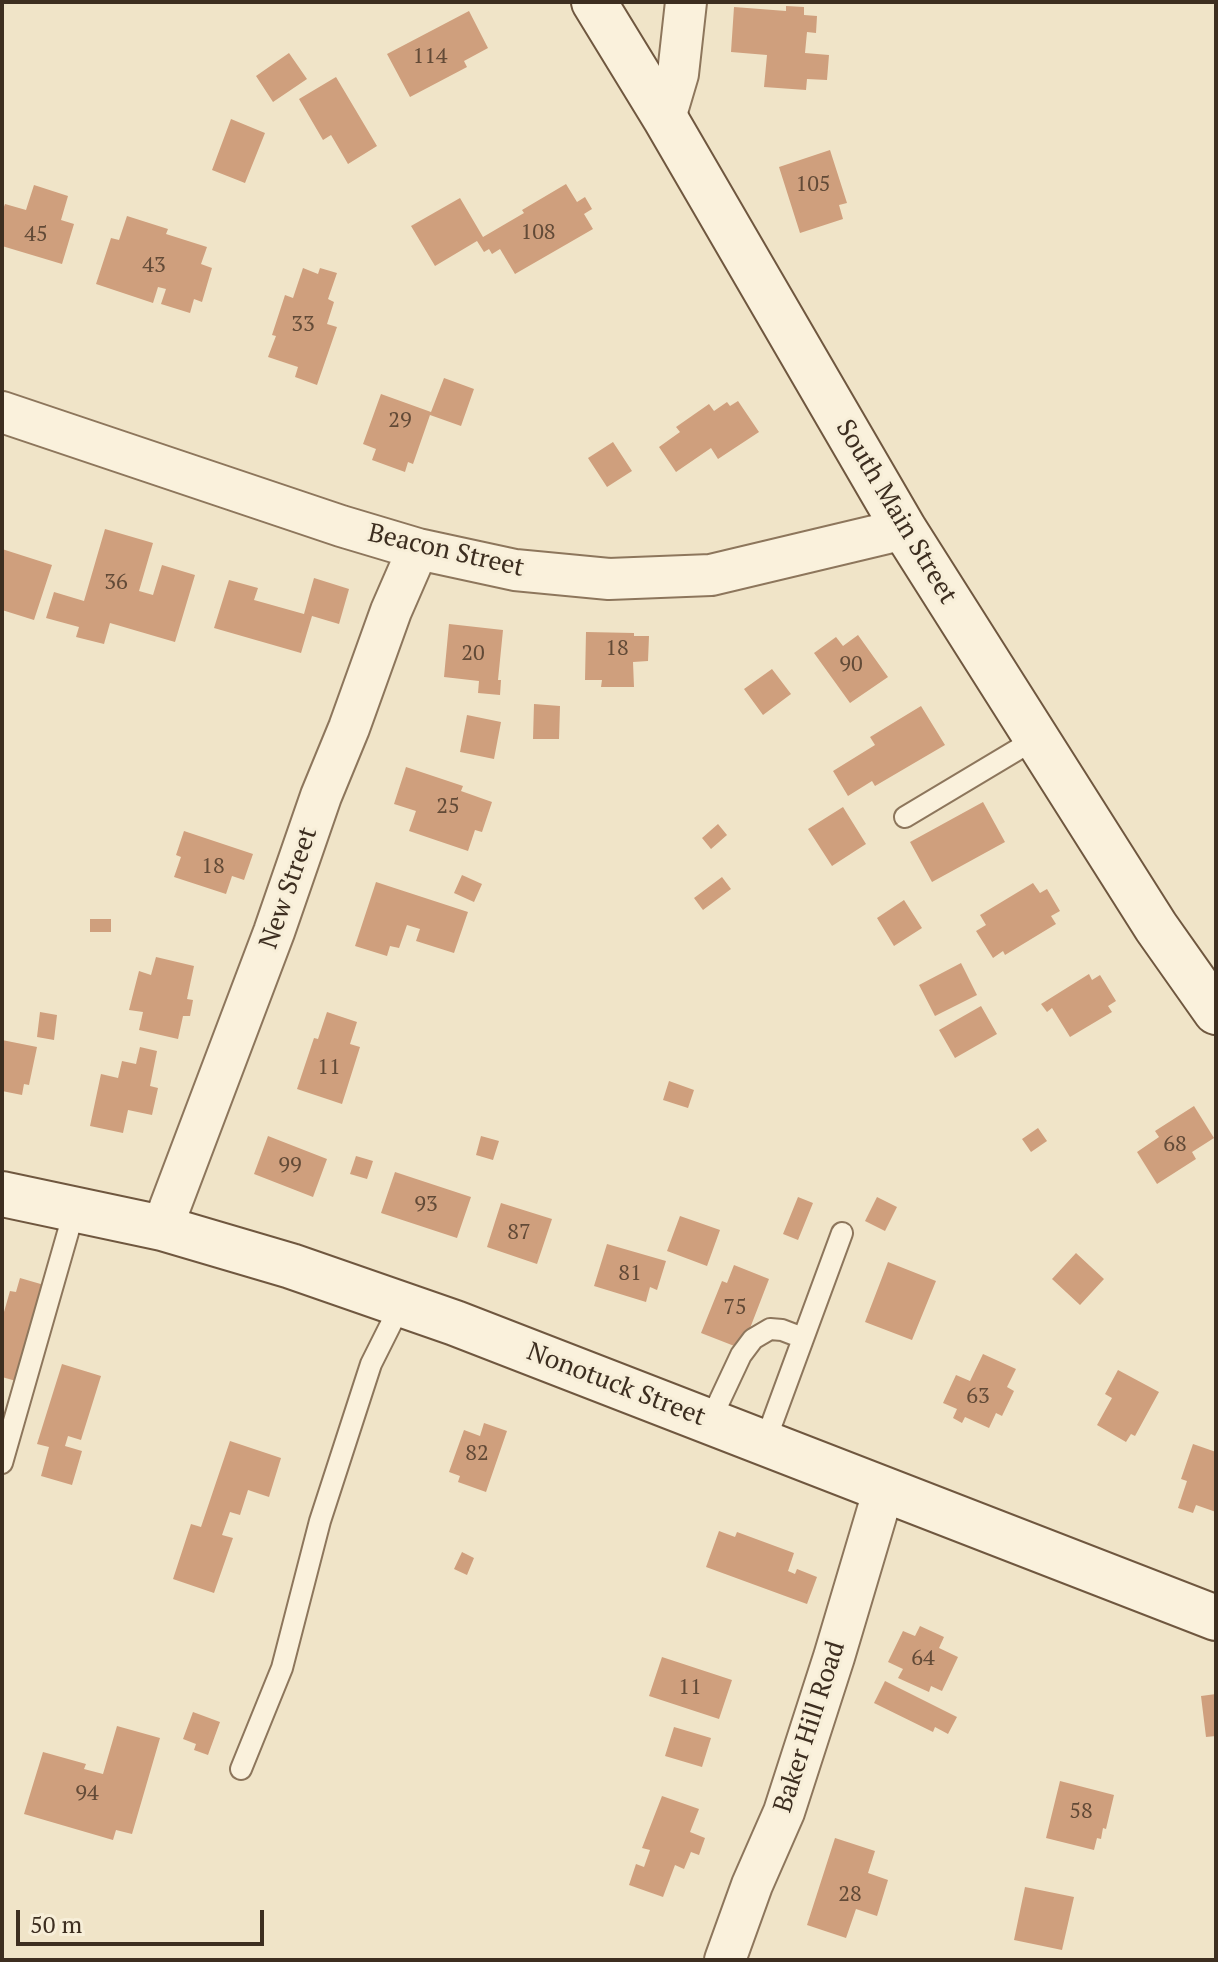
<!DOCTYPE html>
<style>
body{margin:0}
#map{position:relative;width:1218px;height:1962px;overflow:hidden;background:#f0e4c8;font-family:"PT Serif",serif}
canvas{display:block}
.frame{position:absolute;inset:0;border:4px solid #3d2e20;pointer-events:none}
.scale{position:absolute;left:16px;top:1910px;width:248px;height:36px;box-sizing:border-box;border:4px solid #3d2e20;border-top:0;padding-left:10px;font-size:24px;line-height:28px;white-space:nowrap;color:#3d2e20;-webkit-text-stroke:6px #f7eed8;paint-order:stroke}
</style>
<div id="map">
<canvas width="1218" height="1962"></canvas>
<div class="frame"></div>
<div class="scale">50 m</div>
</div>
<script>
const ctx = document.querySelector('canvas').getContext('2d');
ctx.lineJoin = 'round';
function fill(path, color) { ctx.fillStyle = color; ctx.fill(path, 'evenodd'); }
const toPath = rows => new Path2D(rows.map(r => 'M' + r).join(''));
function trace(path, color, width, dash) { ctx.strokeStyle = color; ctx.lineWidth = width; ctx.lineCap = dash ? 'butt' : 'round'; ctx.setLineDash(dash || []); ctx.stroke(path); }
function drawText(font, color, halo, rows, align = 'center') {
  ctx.font = font + ' "PT Serif",serif'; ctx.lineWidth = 6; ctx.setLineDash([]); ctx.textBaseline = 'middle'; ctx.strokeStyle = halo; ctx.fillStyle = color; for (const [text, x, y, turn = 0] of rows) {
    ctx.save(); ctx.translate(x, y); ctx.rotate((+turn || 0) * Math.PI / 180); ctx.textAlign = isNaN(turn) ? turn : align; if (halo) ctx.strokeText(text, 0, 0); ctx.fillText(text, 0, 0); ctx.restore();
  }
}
const building = toPath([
 [786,6,804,7,804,15,817,16,816,33,807,32,805,53,829,55,827,80,807,79,806,90,764,87,767,55,731,52,734,7,786,11],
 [469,11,488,48,464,61,467,67,410,97,387,54],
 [289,53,307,79,273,102,256,76],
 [336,77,377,146,348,164,331,135,323,140,299,99],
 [231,119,265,133,245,183,212,170],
 [830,150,847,203,839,205,843,219,800,233,779,167],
 [566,184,577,202,585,197,592,209,584,214,593,229,515,274,500,249,492,254,489,249,484,252,477,241,435,266,411,226,460,198,483,237,524,213,522,210],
 [34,185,68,196,61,220,74,224,62,264,2,246,2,212,5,204,26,210],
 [127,216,168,229,166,234,207,247,201,264,212,268,202,302,194,299,190,313,161,304,166,289,158,287,153,303,96,284,111,238,119,240],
 [303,268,318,274,320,268,337,273,328,299,334,302,327,324,337,327,317,385,295,377,298,367,268,357,276,336,272,335,285,295,293,298],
 [444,378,474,389,461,426,430,415,413,464,408,462,405,472,372,460,376,449,363,444,381,394,431,412],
 [738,401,759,432,718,459,711,448,676,472,659,447,680,432,676,427,709,404,714,411,727,402,730,406],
 [613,442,632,471,607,487,588,458],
 [105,529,153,543,139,591,153,595,162,565,195,575,175,642,110,623,104,644,76,637,79,627,46,618,54,592,84,601],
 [2,549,52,565,34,620,2,610],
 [314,578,349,589,339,624,312,616,301,653,214,628,229,580,258,588,254,600,304,614],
 [449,624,503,630,498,680,501,680,500,695,478,693,479,681,444,677],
 [586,632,634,633,634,636,649,636,648,661,633,662,634,687,601,687,602,680,585,680],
 [858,635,888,677,850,703,814,653,836,637,843,646],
 [772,669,791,694,763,715,744,689],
 [534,704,560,706,559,739,533,739],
 [921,706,945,745,875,786,872,781,848,796,833,771,875,745,870,737],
 [467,715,501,722,494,759,460,752],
 [406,767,463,786,461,791,492,802,482,832,475,830,468,851,409,831,416,811,394,804],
 [983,802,1005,842,932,882,910,842],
 [843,807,866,844,832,866,808,829],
 [718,824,727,835,711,849,702,838],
 [184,831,253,854,244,880,232,876,226,894,174,877,181,857,176,855],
 [462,875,482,884,474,902,454,893],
 [722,877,731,889,703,910,694,898],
 [376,882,468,912,454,953,416,941,420,929,407,925,399,948,390,946,387,956,355,946],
 [1033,883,1040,893,1047,889,1060,911,1051,916,1056,924,1005,955,1003,951,993,958,976,931,986,925,980,915],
 [904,900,922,928,894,946,877,918],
 [90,919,111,919,111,932,90,932],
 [156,957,194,966,187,999,193,1000,190,1016,183,1016,178,1039,139,1030,143,1012,129,1010,139,971,151,975],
 [961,963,977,995,935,1016,919,985],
 [1089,974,1092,980,1100,975,1116,1001,1108,1006,1112,1012,1070,1037,1052,1008,1047,1012,1041,1004],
 [981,1006,997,1034,955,1058,939,1030],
 [40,1012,57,1015,54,1040,37,1037],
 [327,1012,357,1022,350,1044,360,1047,342,1104,297,1089,314,1038,318,1039],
 [2,1040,37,1047,29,1085,24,1084,22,1095,2,1091],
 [140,1047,157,1051,150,1086,158,1088,152,1115,128,1110,123,1133,90,1126,101,1074,118,1078,122,1061,136,1064],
 [669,1081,694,1090,688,1108,663,1100],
 [1194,1106,1214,1138,1192,1152,1196,1159,1157,1184,1137,1152,1159,1137,1155,1131],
 [1038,1128,1047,1141,1031,1152,1022,1139],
 [268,1136,327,1159,313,1197,254,1174],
 [481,1136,499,1141,493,1160,476,1155],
 [356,1156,373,1161,367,1179,350,1174],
 [395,1172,471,1197,457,1238,381,1213],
 [798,1197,813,1203,798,1240,783,1234],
 [877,1197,897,1207,885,1231,865,1221],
 [501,1203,552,1219,537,1264,487,1247],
 [680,1216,720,1230,707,1266,667,1251],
 [607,1244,666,1261,657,1290,650,1287,646,1302,594,1286],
 [1076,1253,1104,1279,1080,1305,1052,1279],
 [888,1262,936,1281,912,1340,865,1322],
 [734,1265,769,1279,742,1349,701,1333,722,1281,727,1283],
 [20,1278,51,1287,23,1383,2,1377,2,1319,10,1291,16,1292],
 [983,1354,1016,1369,1007,1387,1014,1391,1002,1416,996,1413,989,1428,965,1417,962,1423,953,1418,957,1409,943,1403,956,1375,970,1381],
 [62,1364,101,1376,81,1440,68,1436,65,1446,82,1451,72,1485,41,1476,49,1447,37,1444],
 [1118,1370,1159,1392,1135,1436,1131,1434,1126,1442,1097,1425,1112,1398,1105,1394],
 [484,1423,507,1431,486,1492,458,1482,460,1476,449,1472,464,1430,480,1436],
 [230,1441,281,1458,269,1497,248,1490,240,1515,230,1512,222,1535,233,1538,214,1593,173,1579,191,1524,201,1527],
 [1193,1444,1216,1452,1216,1512,1196,1505,1193,1513,1178,1508,1187,1481,1181,1479],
 [719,1531,735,1537,737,1532,794,1553,788,1571,795,1574,797,1569,817,1577,807,1604,706,1567],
 [462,1552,474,1558,467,1575,454,1569],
 [920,1626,944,1637,939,1648,958,1657,942,1691,931,1686,929,1692,898,1678,903,1669,888,1662,903,1631,915,1636],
 [662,1657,732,1680,719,1719,649,1696],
 [885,1681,957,1717,948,1734,935,1727,933,1732,874,1703],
 [1216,1694,1216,1736,1206,1737,1201,1696],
 [193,1712,220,1722,208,1755,194,1750,196,1744,183,1739],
 [117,1726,160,1738,132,1834,116,1830,113,1840,24,1814,43,1752,86,1764,84,1769,103,1774],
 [674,1727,711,1738,702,1767,665,1756],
 [1060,1781,1114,1795,1106,1829,1103,1828,1101,1839,1097,1838,1094,1850,1046,1838],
 [662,1796,699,1809,690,1832,705,1838,699,1855,691,1852,684,1869,675,1865,663,1897,629,1885,636,1864,644,1867,650,1850,642,1848],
 [835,1838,875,1851,868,1873,888,1880,877,1916,856,1909,846,1938,807,1925],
 [1025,1887,1074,1897,1062,1950,1014,1940]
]);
const service = toPath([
 [905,817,1037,738],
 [710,1421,741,1355,753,1339,770,1329,782,1330,803,1338],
 [765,1442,842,1233],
 [2,1463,75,1208],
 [241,1769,282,1668,320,1521,371,1364,401,1304]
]);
const minor = toPath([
 [665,118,678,74,686,2],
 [2,412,341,526,418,549,515,570,609,579,711,575,904,529],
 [162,1228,274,932,321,796,349,728,391,611,418,549],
 [725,1960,752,1885,784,1812,834,1657,884,1489]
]);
const secondary = toPath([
 [594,2,665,118,904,529,1156,927,1216,1012],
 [2,1194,162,1228,291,1266,455,1323,1216,1618]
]);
const numberNames = [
 ["114",430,57],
 ["105",813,185],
 ["108",538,233],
 ["45",36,235],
 ["43",154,266],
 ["33",303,325],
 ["29",400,421],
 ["36",116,583],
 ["18",617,649],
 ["20",473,654],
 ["90",851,665],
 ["25",448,807],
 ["18",213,867],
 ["11",329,1068],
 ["68",1175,1145],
 ["99",290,1166],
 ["93",426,1205],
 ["87",519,1233],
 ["81",630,1274],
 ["75",735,1308],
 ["63",978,1397],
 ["82",477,1454],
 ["64",923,1659],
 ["11",690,1688],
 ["94",87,1794],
 ["58",1081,1812],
 ["28",850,1895]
];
const streetNames = [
 ["South Main Street",896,512,59],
 ["Beacon Street",446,551,13],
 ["New Street",289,888,-71],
 ["Nonotuck Street",616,1385,21],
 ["Baker Hill Road",810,1727,-72]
];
fill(building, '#cf9f7d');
trace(service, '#8d765c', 24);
trace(minor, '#8d765c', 44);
trace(secondary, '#6f573f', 48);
trace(service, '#faf1dc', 20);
trace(minor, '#faf1dc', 40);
trace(secondary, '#faf1dc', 44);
drawText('22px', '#624a37', null, numberNames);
drawText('26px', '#3d2e20', '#f7eed8', streetNames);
</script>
